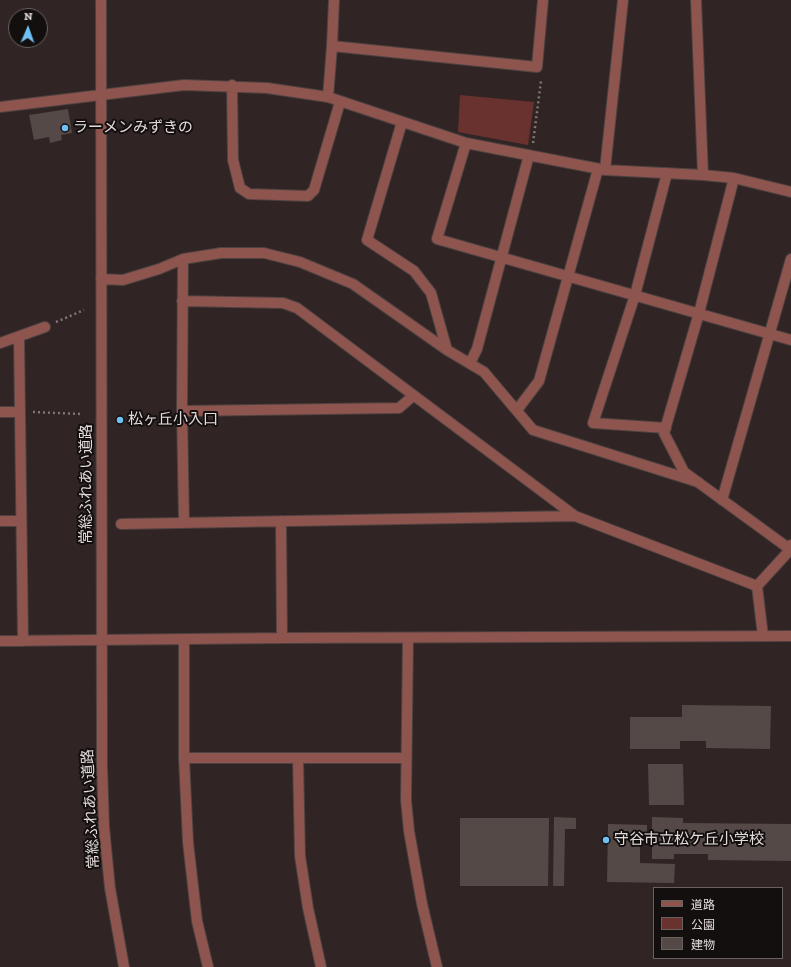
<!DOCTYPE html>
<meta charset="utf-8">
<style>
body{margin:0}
#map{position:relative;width:791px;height:967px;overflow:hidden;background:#302524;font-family:"Zilla Slab","Noto Sans JP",serif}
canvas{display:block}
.legend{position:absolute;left:653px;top:887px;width:130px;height:72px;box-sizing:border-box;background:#140f0f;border:1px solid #676160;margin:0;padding:5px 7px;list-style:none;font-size:12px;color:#e3dbda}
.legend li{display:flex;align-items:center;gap:8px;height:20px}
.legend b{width:20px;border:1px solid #676160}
.north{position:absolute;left:8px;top:8px;width:40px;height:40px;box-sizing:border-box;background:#140f0f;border:1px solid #676160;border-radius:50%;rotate:2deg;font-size:11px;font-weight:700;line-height:16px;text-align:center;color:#e3dbda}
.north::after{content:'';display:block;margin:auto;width:14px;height:18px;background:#6ec2f3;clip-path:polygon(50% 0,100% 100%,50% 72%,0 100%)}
</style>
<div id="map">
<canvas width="791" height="967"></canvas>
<ul class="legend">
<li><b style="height:5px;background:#8e544e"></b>道路</li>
<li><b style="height:11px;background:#6a322e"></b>公園</li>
<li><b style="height:11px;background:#554947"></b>建物</li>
</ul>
<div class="north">N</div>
</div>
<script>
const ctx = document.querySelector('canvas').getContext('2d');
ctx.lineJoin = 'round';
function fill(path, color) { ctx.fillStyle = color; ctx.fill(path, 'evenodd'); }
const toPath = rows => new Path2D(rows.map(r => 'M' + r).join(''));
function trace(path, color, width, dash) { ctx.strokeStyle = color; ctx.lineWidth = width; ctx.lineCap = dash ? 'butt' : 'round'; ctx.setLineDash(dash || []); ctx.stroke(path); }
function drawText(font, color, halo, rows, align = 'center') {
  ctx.font = font + ' "Zilla Slab","Noto Sans JP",serif'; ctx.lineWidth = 4; ctx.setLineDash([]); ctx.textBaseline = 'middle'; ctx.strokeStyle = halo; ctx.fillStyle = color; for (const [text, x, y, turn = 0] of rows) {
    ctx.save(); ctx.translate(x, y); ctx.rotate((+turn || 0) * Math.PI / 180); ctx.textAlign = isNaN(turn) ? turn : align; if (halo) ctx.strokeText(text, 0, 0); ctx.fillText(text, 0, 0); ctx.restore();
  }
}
const green = toPath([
 [460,95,534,102,528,145,458,132]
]);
const building = toPath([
 [68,109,72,133,61,135,62,140,50,143,49,137,34,140,29,115],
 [682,705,771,706,770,749,706,748,706,741,680,741,680,749,630,749,630,717,682,717],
 [648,764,683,764,684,805,649,805],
 [554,817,576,818,576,829,565,829,564,886,553,886],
 [652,817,683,818,683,823,791,824,791,861,708,860,708,854,674,854,674,859,652,859],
 [460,818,549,818,548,886,460,886],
 [608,824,647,825,647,841,640,842,640,863,675,864,674,883,607,882]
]);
const path = toPath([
 [533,143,541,81],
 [56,322,84,310],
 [33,412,81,414]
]);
const minor = toPath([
 [101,0,102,766,104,827,110,888,124,967],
 [696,0,703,175],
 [332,46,537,67,543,0],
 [232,85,233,160,240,188,249,194,308,196,314,190,340,102],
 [328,97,332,46,334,0],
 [0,107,184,85,267,88,328,97,466,143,605,170,703,175,734,178,791,192],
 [402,122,367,240,414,271,431,293,447,350],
 [466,143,437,239,791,340],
 [605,170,623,0],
 [734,178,699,313,664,433,684,472,791,550],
 [183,259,182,411,184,522],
 [101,279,123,280,159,269,183,259,221,253,264,253,300,262,353,284,447,350,484,372,533,430,698,482],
 [182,301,283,303,297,308,575,516,757,586],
 [19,337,23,641],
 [0,343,45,327],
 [470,363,477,349,529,155],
 [517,410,539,381,598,169],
 [182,411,399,408,413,396],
 [0,412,20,412],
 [666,428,593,423,635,295,667,173],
 [722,500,791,259],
 [0,521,21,521],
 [281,521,282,638],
 [121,524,575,516],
 [763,636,757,586,790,550,791,545],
 [408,638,406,800,409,831,422,904,437,967],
 [184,639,184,758,188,842,197,921,208,967],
 [0,641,282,638,791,636],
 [184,758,405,758],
 [298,758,300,856,308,908,321,967]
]);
const markers = [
 [65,128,4,"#6ec2f3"],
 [120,420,4,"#6ec2f3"],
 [606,840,4,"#6ec2f3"]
];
const poiNames = [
 ["ラーメンみずきの",73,128],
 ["松ヶ丘小入口",128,420],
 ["守谷市立松ケ丘小学校",614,840]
];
const streetNames = [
 ["常総ふれあい道路",87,484,-90],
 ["常総ふれあい道路",91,809,-93]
];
fill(green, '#6a322e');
fill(building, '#554947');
trace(minor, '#4d4241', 12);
trace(path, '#7f7675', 2.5, [2, 3]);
trace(minor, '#8e544e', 10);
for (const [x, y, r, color] of markers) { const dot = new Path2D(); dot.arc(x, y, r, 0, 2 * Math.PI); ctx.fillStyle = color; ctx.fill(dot); trace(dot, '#140f0f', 1.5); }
drawText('15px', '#e3dbda', '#140f0f', poiNames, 'left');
drawText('15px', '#e3dbda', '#140f0f', streetNames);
</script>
